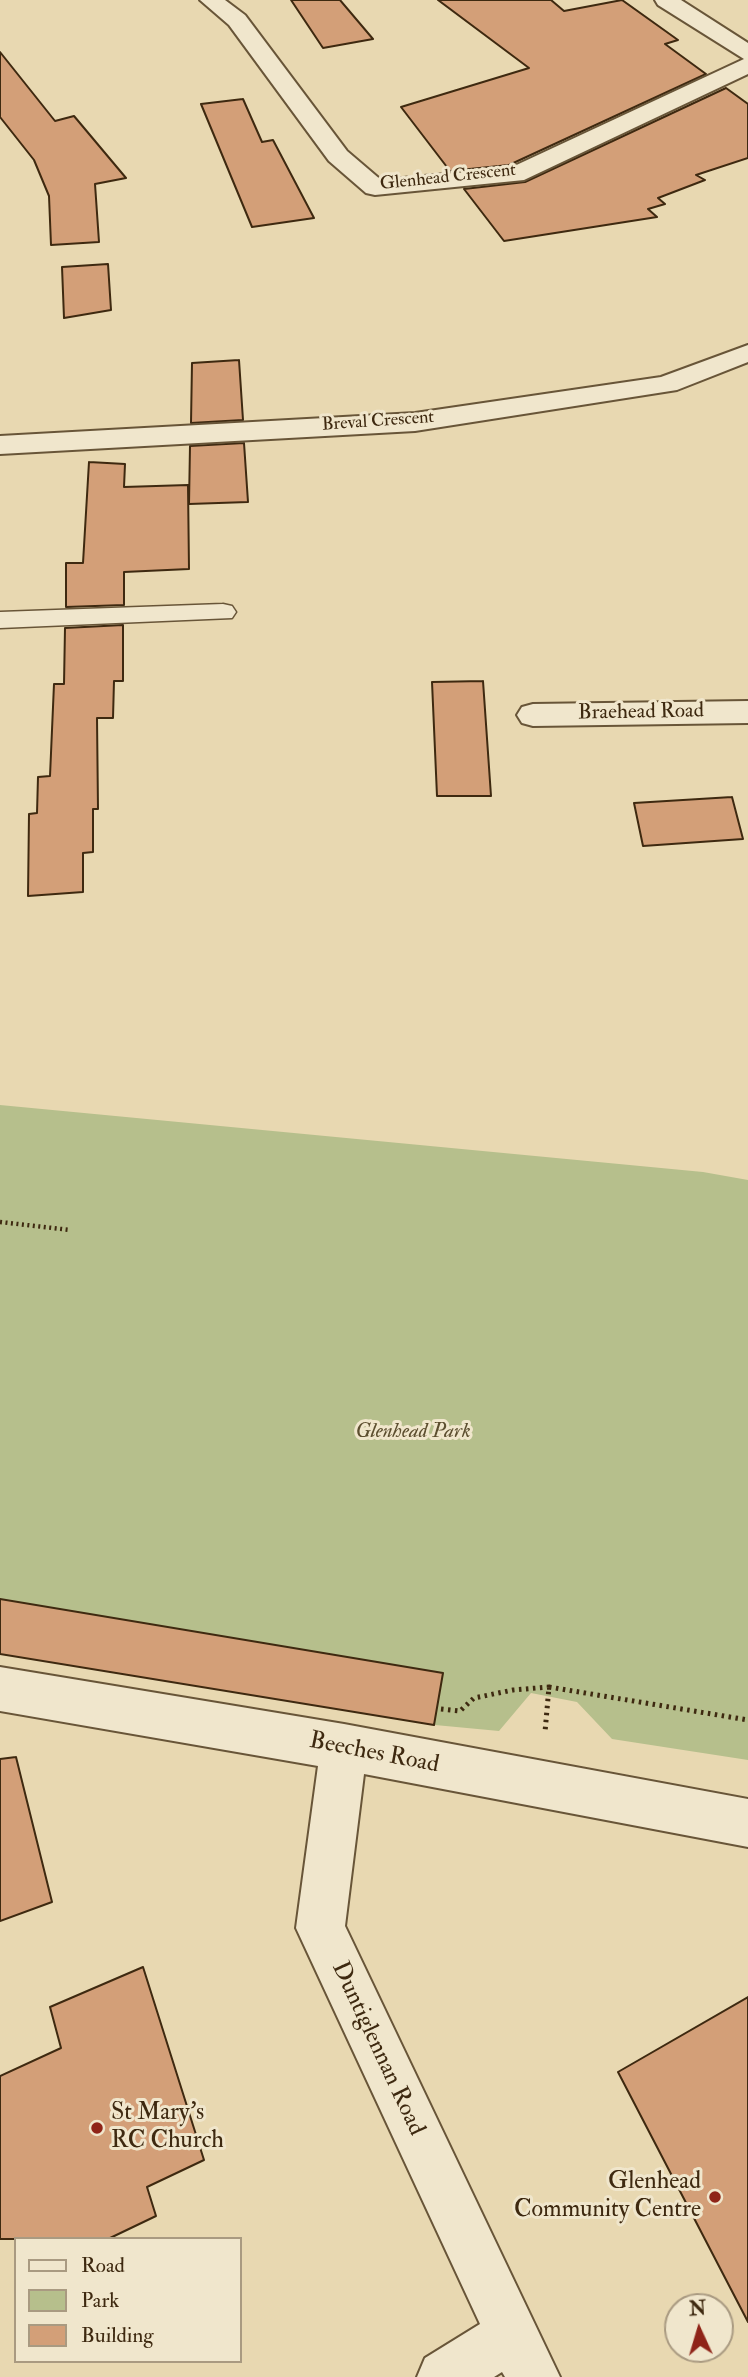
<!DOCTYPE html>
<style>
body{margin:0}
#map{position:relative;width:748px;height:2377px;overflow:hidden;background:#e8d8b1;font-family:"IM FELL Double Pica",serif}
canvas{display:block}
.legend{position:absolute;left:14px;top:2237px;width:228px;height:126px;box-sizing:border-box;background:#f0e6cc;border:2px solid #a99a81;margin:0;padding:9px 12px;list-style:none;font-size:21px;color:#3e2910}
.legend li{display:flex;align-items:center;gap:14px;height:35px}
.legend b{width:35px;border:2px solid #a99a81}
.north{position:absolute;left:664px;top:2293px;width:70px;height:70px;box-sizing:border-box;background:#f0e6cc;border:2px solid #a99a81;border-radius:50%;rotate:356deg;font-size:19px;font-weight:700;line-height:28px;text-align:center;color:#3e2910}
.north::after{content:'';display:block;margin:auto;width:24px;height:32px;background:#8f2418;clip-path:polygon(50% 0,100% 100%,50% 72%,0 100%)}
</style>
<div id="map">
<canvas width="748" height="2377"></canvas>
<ul class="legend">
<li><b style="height:9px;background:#f0e6cc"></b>Road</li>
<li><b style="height:19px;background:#b6bf8c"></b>Park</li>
<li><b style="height:19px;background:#d39f78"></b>Building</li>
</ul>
<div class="north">N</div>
</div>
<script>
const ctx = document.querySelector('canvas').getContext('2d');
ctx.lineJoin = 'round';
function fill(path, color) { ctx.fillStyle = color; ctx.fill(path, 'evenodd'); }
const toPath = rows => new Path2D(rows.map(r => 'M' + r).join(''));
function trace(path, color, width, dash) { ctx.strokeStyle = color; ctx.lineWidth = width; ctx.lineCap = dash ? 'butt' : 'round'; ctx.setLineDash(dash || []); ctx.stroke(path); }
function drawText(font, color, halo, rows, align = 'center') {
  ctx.font = font + ' "IM FELL Double Pica",serif'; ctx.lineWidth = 6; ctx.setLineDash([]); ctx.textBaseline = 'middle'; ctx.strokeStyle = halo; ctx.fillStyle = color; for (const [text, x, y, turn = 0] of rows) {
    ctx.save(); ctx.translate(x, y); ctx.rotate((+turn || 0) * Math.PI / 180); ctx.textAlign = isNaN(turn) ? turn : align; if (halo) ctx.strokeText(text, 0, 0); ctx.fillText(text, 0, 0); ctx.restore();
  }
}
const green = toPath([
 [0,1105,703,1172,748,1180,748,1760,612,1739,577,1702,531,1693,499,1731,435,1725,0,1654]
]);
const building = toPath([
 [291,0,340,0,373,39,323,48,291,0],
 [438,0,551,0,564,11,622,0,678,40,665,44,706,74,509,165,450,171,401,107,529,68,438,0],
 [0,52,55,121,74,116,126,178,95,184,99,242,51,245,49,196,34,160,0,117,0,52],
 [726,88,748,104,748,158,696,175,705,180,658,198,665,204,648,209,657,217,504,241,464,189,525,182,726,88],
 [243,99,262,142,273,140,314,218,252,227,201,104,243,99],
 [108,264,111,310,64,318,62,267,108,264],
 [239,360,243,420,191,423,192,363,239,360],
 [244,443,248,502,189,504,190,446,244,443],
 [89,462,125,464,124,487,188,485,189,569,124,572,124,605,66,607,66,563,83,563,89,462],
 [123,625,123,681,114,681,113,718,97,718,98,809,93,809,93,852,83,853,83,892,28,896,29,814,37,813,38,777,50,776,54,684,64,684,65,628,123,625],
 [483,681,491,796,437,796,432,682,483,681],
 [732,797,743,839,643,846,634,803,732,797],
 [0,1599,443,1673,434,1725,0,1654,0,1599],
 [16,1757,52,1902,0,1921,0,1759,16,1757],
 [143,1967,204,2160,147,2187,156,2216,108,2239,0,2239,0,2076,61,2048,50,2007,143,1967],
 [748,1997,748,2322,618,2072,748,1997]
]);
const pathFar1 = toPath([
 [0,1222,70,1230]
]);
const path = toPath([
 [549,1687,748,1720],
 [441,1709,460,1711,474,1698,513,1690,549,1687,545,1732]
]);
const service = toPath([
 [223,604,232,606,236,612,232,618,0,628,0,612,223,604]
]);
const minor = toPath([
 [200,0,225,0,245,15,347,151,381,180,510,168,744,59,658,5,655,0,681,0,748,43,748,74,524,180,375,195,366,193,329,161,229,25,200,0],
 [748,345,748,362,677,390,415,431,0,454,0,436,415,413,661,377,748,345],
 [748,701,748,723,533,726,522,723,517,715,522,707,533,704,748,701],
 [0,1667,344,1724,748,1799,748,1847,364,1774,345,1926,560,2377,505,2377,502,2372,494,2377,417,2377,425,2358,480,2324,296,1928,318,1766,0,1711,0,1667]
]);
const markers = [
 [97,2128,7,"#8f2418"],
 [715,2197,7,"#8f2418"]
];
const farStreetnames = [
 ["Glenhead Crescent",448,178,-6],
 ["Breval Crescent",378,422,-4]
];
const streetNames = [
 ["Braehead Road",641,713,-1]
];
const parkNames = [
 ["Glenhead Park",413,1432]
];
const nearStreetnames = [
 ["Beeches Road",374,1754,11],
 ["Duntiglennan Road",377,2049,65]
];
const nearPoinames = [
 ["St Mary's",111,2114],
 ["RC Church",111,2142],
 ["Glenhead",701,2183,"right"],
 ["Community Centre",701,2211,"right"]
];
fill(green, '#b6bf8c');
fill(building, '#d39f78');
trace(building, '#3e2910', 2);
trace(service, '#685538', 3);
trace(minor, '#685538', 4);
trace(pathFar1, '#3e2910', 4.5, [2, 3.5]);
trace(path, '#3e2910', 5, [2.5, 4.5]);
fill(service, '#f0e6cc');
fill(minor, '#f0e6cc');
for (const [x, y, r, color] of markers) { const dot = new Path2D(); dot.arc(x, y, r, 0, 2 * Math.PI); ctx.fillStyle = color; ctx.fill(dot); trace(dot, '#f0e6cc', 2.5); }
drawText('18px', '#3e2910', '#f0e6cc', farStreetnames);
drawText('21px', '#3e2910', '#f0e6cc', streetNames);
drawText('italic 21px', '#5c4e2f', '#f0e6cc', parkNames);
drawText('24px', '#3e2910', '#f0e6cc', nearStreetnames);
drawText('24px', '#3e2910', '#f0e6cc', nearPoinames, 'left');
</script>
